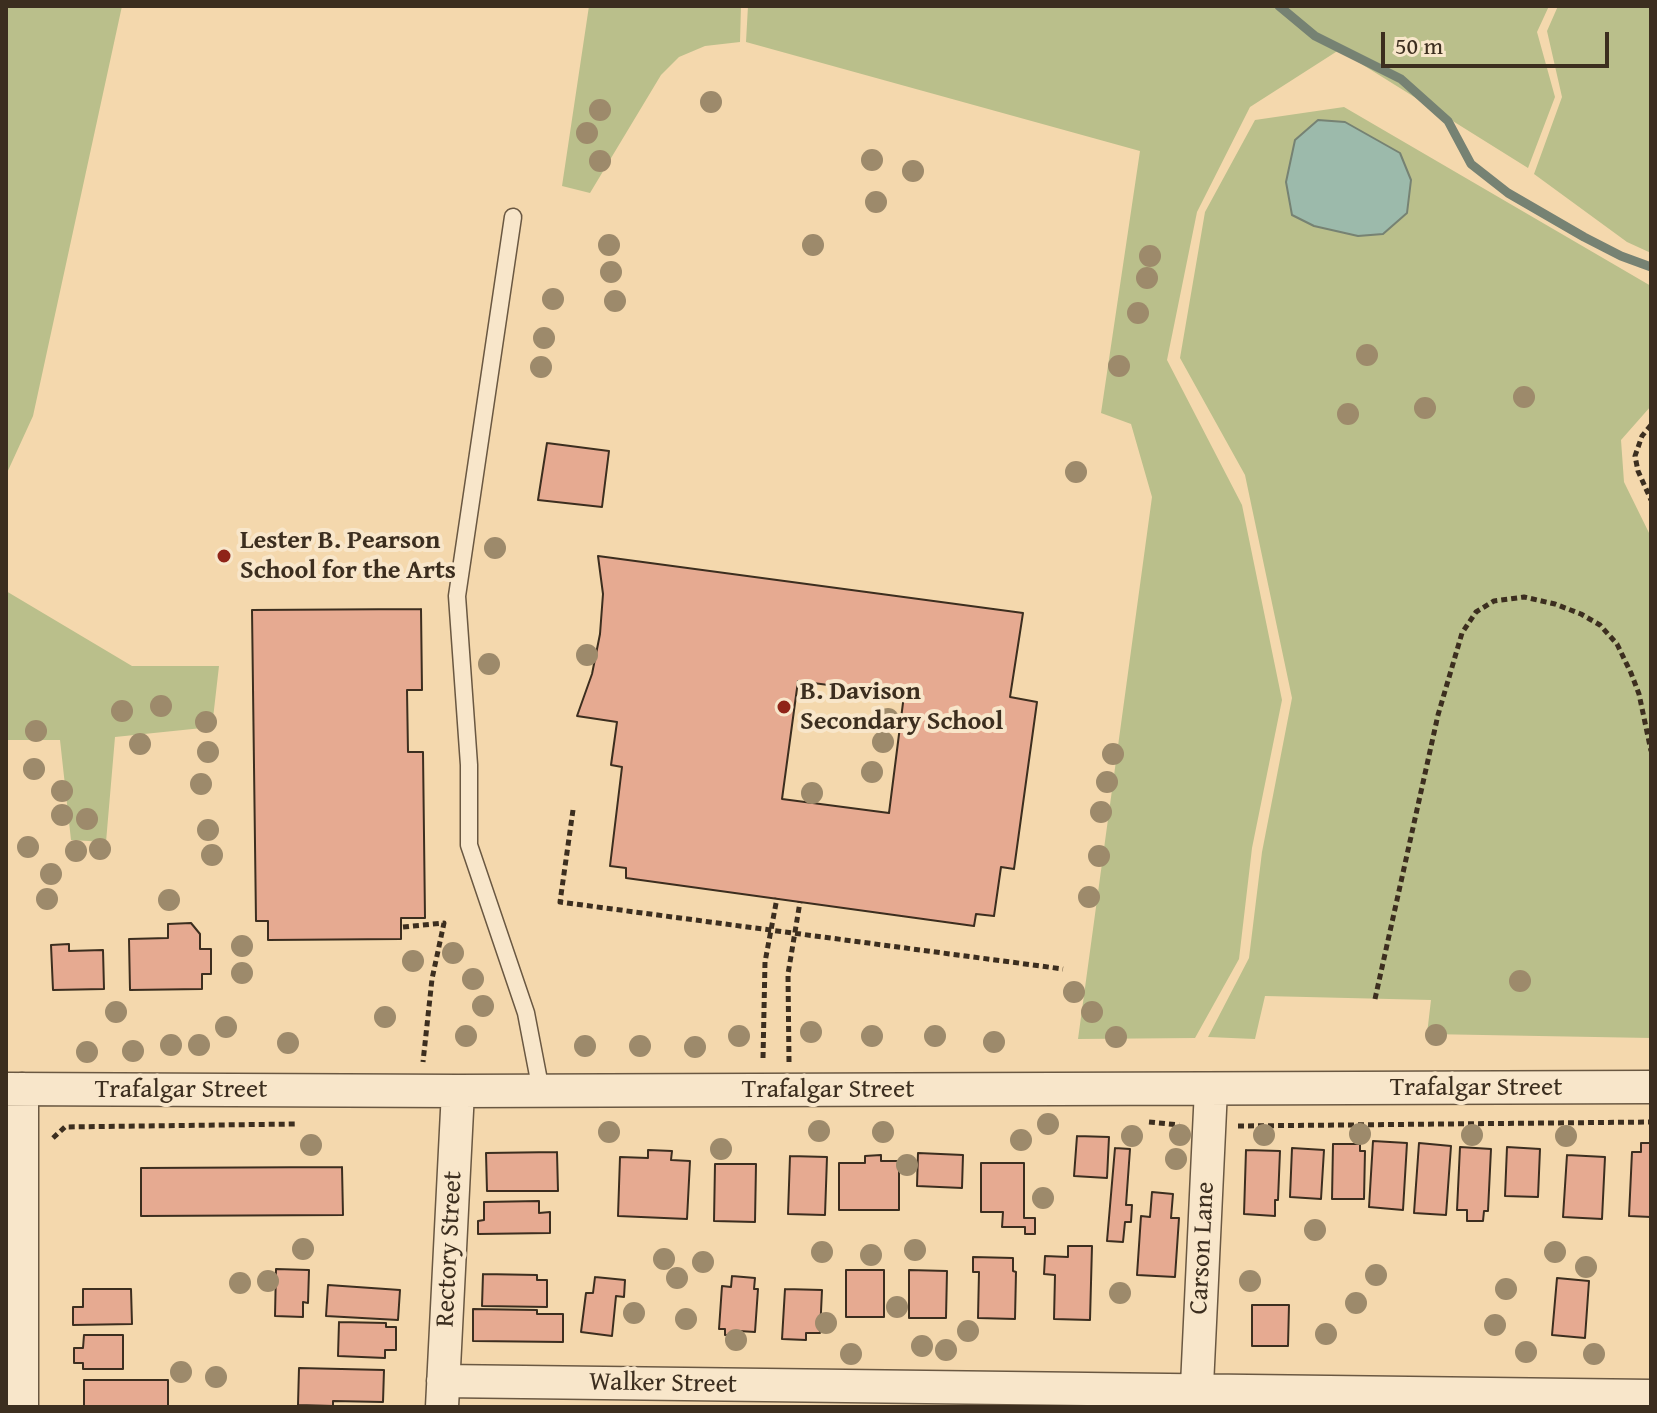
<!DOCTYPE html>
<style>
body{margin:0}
#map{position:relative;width:1657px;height:1413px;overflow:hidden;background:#f4d8ad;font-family:"Gentium Book Plus",serif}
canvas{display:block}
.frame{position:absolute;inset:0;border:8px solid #3c2e1f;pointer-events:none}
.scale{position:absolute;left:1381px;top:32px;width:228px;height:36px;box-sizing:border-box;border:4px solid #3c2e1f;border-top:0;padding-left:10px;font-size:24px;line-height:28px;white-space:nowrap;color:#3c2e1f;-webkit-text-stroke:6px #f8e6ca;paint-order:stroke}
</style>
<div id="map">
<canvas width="1657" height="1413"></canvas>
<div class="frame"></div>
<div class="scale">50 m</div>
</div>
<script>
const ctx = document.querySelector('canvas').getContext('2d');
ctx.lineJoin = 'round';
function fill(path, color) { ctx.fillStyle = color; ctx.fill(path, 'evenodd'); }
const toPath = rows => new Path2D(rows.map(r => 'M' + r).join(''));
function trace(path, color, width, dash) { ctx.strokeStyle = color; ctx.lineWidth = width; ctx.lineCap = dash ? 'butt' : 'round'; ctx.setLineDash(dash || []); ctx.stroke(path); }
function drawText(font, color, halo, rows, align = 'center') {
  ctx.font = font + ' "Gentium Book Plus",serif'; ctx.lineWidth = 8; ctx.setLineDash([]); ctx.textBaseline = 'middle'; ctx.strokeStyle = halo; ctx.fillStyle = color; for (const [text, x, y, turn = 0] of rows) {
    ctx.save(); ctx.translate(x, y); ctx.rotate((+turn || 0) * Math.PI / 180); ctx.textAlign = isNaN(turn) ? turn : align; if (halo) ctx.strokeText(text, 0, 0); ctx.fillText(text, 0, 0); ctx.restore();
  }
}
const green = toPath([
 [6,6,122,6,33,416,6,475],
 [589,6,741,6,740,42,705,46,679,57,661,75,590,193,562,186],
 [748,6,1549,6,1537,32,1555,97,1528,168,1339,50,1250,107,1197,212,1167,360,1242,505,1282,700,1252,848,1239,959,1195,1038,1078,1039,1152,497,1131,424,1101,413,1140,151,746,42],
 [1558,6,1651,6,1651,253,1627,242,1534,174,1562,97,1547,31],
 [1344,107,1651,286,1651,406,1621,440,1624,482,1651,537,1651,1038,1427,1034,1431,1000,1265,996,1255,1039,1208,1037,1249,958,1262,852,1292,698,1245,475,1180,358,1205,212,1255,120],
 [6,591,132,666,219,666,212,727,115,737,106,842,71,840,60,740,6,740]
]);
const water = toPath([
 [1318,120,1345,122,1400,153,1411,180,1407,213,1383,234,1358,236,1314,226,1292,215,1286,182,1295,140,1318,120]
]);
const stream = toPath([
 [1279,6,1315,36,1401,79,1448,121,1471,164,1508,193,1584,237,1621,256,1651,267]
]);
const building = toPath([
 [547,443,609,451,602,507,538,500,547,443],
 [598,556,1023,613,1010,697,1037,702,1014,869,1001,867,994,916,976,914,974,926,626,878,626,868,610,866,622,767,611,765,617,722,577,716,592,674,600,634,603,594,598,556],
 [798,681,904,695,889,813,782,799,798,681],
 [421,609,422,690,407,690,408,752,423,752,425,918,401,918,401,939,268,940,268,921,256,921,252,610,421,609],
 [191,923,200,934,200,949,211,949,211,974,202,974,202,989,130,990,129,939,168,938,168,924,191,923],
 [69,944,69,951,103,950,104,989,53,990,51,945,69,944],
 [1077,1136,1109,1137,1107,1178,1074,1176,1077,1136],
 [1373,1141,1407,1143,1403,1210,1369,1207,1373,1141],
 [1419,1143,1451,1146,1446,1215,1414,1213,1419,1143],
 [1641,1143,1651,1143,1651,1217,1629,1216,1632,1152,1641,1152,1641,1143],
 [1333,1144,1360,1144,1360,1151,1365,1151,1364,1199,1332,1199,1333,1144],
 [1460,1147,1491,1149,1488,1211,1484,1211,1483,1221,1467,1221,1467,1210,1457,1210,1460,1147],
 [1507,1147,1540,1149,1538,1197,1505,1196,1507,1147],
 [1115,1148,1130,1149,1126,1205,1132,1205,1131,1222,1125,1222,1123,1242,1107,1241,1115,1148],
 [1292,1148,1324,1150,1321,1199,1290,1197,1292,1148],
 [648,1150,672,1151,671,1160,690,1161,687,1219,618,1216,620,1157,648,1158,648,1150],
 [1246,1150,1280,1151,1278,1200,1275,1200,1275,1216,1244,1214,1246,1150],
 [557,1152,558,1191,487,1191,486,1153,557,1152],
 [918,1153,963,1155,962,1188,917,1186,918,1153],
 [881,1155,881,1161,899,1161,899,1210,839,1210,839,1163,865,1163,865,1156,881,1155],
 [1567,1155,1605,1157,1602,1219,1563,1217,1567,1155],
 [790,1156,827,1157,825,1215,788,1214,790,1156],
 [981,1163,1024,1163,1024,1218,1035,1218,1035,1234,1025,1234,1025,1227,1002,1227,1003,1212,981,1212,981,1163],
 [715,1164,756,1164,755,1222,714,1221,715,1164],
 [342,1167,343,1215,141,1216,141,1168,342,1167],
 [1152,1192,1173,1194,1171,1218,1179,1218,1175,1277,1137,1275,1141,1216,1150,1217,1152,1192],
 [539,1201,539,1213,550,1212,550,1233,478,1234,478,1221,484,1220,484,1202,539,1201],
 [1068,1246,1092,1246,1090,1320,1054,1319,1055,1275,1044,1274,1045,1256,1068,1257,1068,1246],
 [973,1257,1013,1258,1013,1271,1016,1272,1015,1319,978,1318,979,1272,973,1272,973,1257],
 [276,1269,309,1270,308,1303,303,1302,303,1317,275,1316,276,1269],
 [846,1270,884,1270,884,1317,846,1317,846,1270],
 [909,1270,947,1271,946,1318,909,1318,909,1270],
 [483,1274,537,1275,537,1280,547,1280,547,1307,482,1306,483,1274],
 [732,1276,755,1278,754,1289,758,1289,755,1332,739,1331,739,1336,725,1335,725,1329,719,1329,722,1286,731,1287,732,1276],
 [595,1277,625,1280,624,1297,616,1296,612,1336,581,1332,586,1293,593,1293,595,1277],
 [1557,1278,1589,1281,1585,1338,1552,1335,1557,1278],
 [328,1285,400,1290,398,1320,326,1316,328,1285],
 [83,1289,131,1289,132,1324,73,1325,73,1307,83,1307,83,1289],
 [785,1289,822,1290,820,1333,806,1333,806,1340,782,1339,785,1289],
 [1252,1305,1289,1305,1288,1346,1252,1346,1252,1305],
 [473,1309,537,1310,537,1314,563,1314,563,1342,473,1341,473,1309],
 [339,1322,386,1323,386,1327,396,1327,396,1350,385,1350,385,1358,338,1356,339,1322],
 [84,1335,123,1335,123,1369,83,1369,83,1363,74,1363,74,1348,83,1348,84,1335],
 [299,1368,384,1370,383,1402,333,1401,333,1406,298,1405,299,1368],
 [84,1380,168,1380,168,1407,84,1407,84,1380]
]);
const path = toPath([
 [1651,425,1642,436,1635,456,1638,471,1651,500],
 [573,810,560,902,1063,969],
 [403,927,444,923,432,979,423,1062],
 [1375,999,1438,715,1462,633,1476,612,1494,601,1524,597,1555,604,1581,614,1600,625,1617,644,1631,673,1639,694,1651,751],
 [763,1058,765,962,777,898],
 [789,1062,788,974,800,902],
 [1149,1122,1179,1125],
 [1238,1126,1651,1122],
 [53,1138,65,1127,295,1124]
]);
const lane = toPath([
 [513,217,457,596,469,765,469,845,526,1013,541,1091]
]);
const street = toPath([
 [6,1089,458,1091,1651,1087],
 [22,1089,22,1407],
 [443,1381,1651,1396],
 [442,1407,458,1091],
 [1196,1407,1211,1089]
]);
const trees = [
 [711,102],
 [600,110],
 [587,133],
 [872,160],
 [600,161],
 [913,171],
 [876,202],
 [609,245],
 [813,245],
 [1150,256],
 [611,272],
 [1147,278],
 [553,299],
 [615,301],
 [1138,313],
 [544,338],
 [1367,355],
 [1119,366],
 [541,367],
 [1524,397],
 [1425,408],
 [1348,414],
 [1076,472],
 [495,548],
 [587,655],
 [489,664],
 [161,706],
 [122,711],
 [888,719],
 [206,722],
 [36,731],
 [883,742],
 [140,744],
 [208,752],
 [1113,754],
 [34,769],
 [872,772],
 [1107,782],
 [201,784],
 [62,791],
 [812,793],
 [1101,812],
 [62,815],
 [87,819],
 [208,830],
 [28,847],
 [100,849],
 [76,851],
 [212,855],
 [1099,856],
 [51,874],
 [1089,897],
 [47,899],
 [169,900],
 [242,946],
 [453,953],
 [413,961],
 [242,973],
 [473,979],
 [1520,981],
 [1074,992],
 [483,1006],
 [116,1012],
 [1092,1012],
 [385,1017],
 [226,1027],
 [811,1032],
 [1436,1035],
 [466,1036],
 [739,1036],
 [872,1036],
 [935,1036],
 [1116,1037],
 [994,1042],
 [288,1043],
 [171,1045],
 [199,1045],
 [585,1046],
 [640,1046],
 [695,1047],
 [133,1051],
 [87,1052],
 [1048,1124],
 [819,1131],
 [609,1132],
 [883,1132],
 [1360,1134],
 [1180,1135],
 [1264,1135],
 [1472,1135],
 [1132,1136],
 [1566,1136],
 [1021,1140],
 [311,1145],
 [721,1149],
 [1176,1159],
 [907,1165],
 [1043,1198],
 [1315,1230],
 [303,1249],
 [915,1250],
 [822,1252],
 [1555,1252],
 [871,1255],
 [664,1259],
 [703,1262],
 [1586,1267],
 [1376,1275],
 [677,1278],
 [268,1281],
 [1250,1281],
 [240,1283],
 [1506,1289],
 [1120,1293],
 [1356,1303],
 [897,1307],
 [634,1313],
 [686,1319],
 [826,1323],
 [1495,1325],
 [968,1331],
 [1326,1334],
 [736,1340],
 [922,1346],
 [946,1350],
 [1526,1352],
 [851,1354],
 [1594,1354],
 [181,1372],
 [216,1377]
];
const markers = [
 [224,556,8,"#8f2418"],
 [784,707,8,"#8f2418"]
];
const poiNames = [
 ["Lester B. Pearson",240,541],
 ["School for the Arts",240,571],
 ["B. Davison",800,692],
 ["Secondary School",800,722]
];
const streetNames = [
 ["Trafalgar Street",1476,1088],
 ["Trafalgar Street",181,1090],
 ["Trafalgar Street",828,1090],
 ["Carson Lane",1203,1248,-87],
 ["Rectory Street",450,1249,-87],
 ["Walker Street",663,1384,1]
];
fill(green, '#babf8b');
fill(water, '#9cbaab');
trace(water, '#768273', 2);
trace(stream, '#768273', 9);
fill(building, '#e6aa91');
trace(building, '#3c2e1f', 2);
trace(lane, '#6a5842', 19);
trace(street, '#6a5842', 35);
trace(path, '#3c2e1f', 5, [6, 4]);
trace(lane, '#f8e6ca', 16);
trace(street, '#f8e6ca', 32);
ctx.fillStyle = '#9d8a6b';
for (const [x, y] of trees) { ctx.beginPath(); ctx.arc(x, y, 11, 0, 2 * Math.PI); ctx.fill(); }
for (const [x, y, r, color] of markers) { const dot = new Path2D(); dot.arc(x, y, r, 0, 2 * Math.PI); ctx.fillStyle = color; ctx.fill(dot); trace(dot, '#f8e6ca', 3); }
drawText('bold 26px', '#3c2e1f', '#f8e6ca', poiNames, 'left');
drawText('26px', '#3c2e1f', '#f8e6ca', streetNames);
</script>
